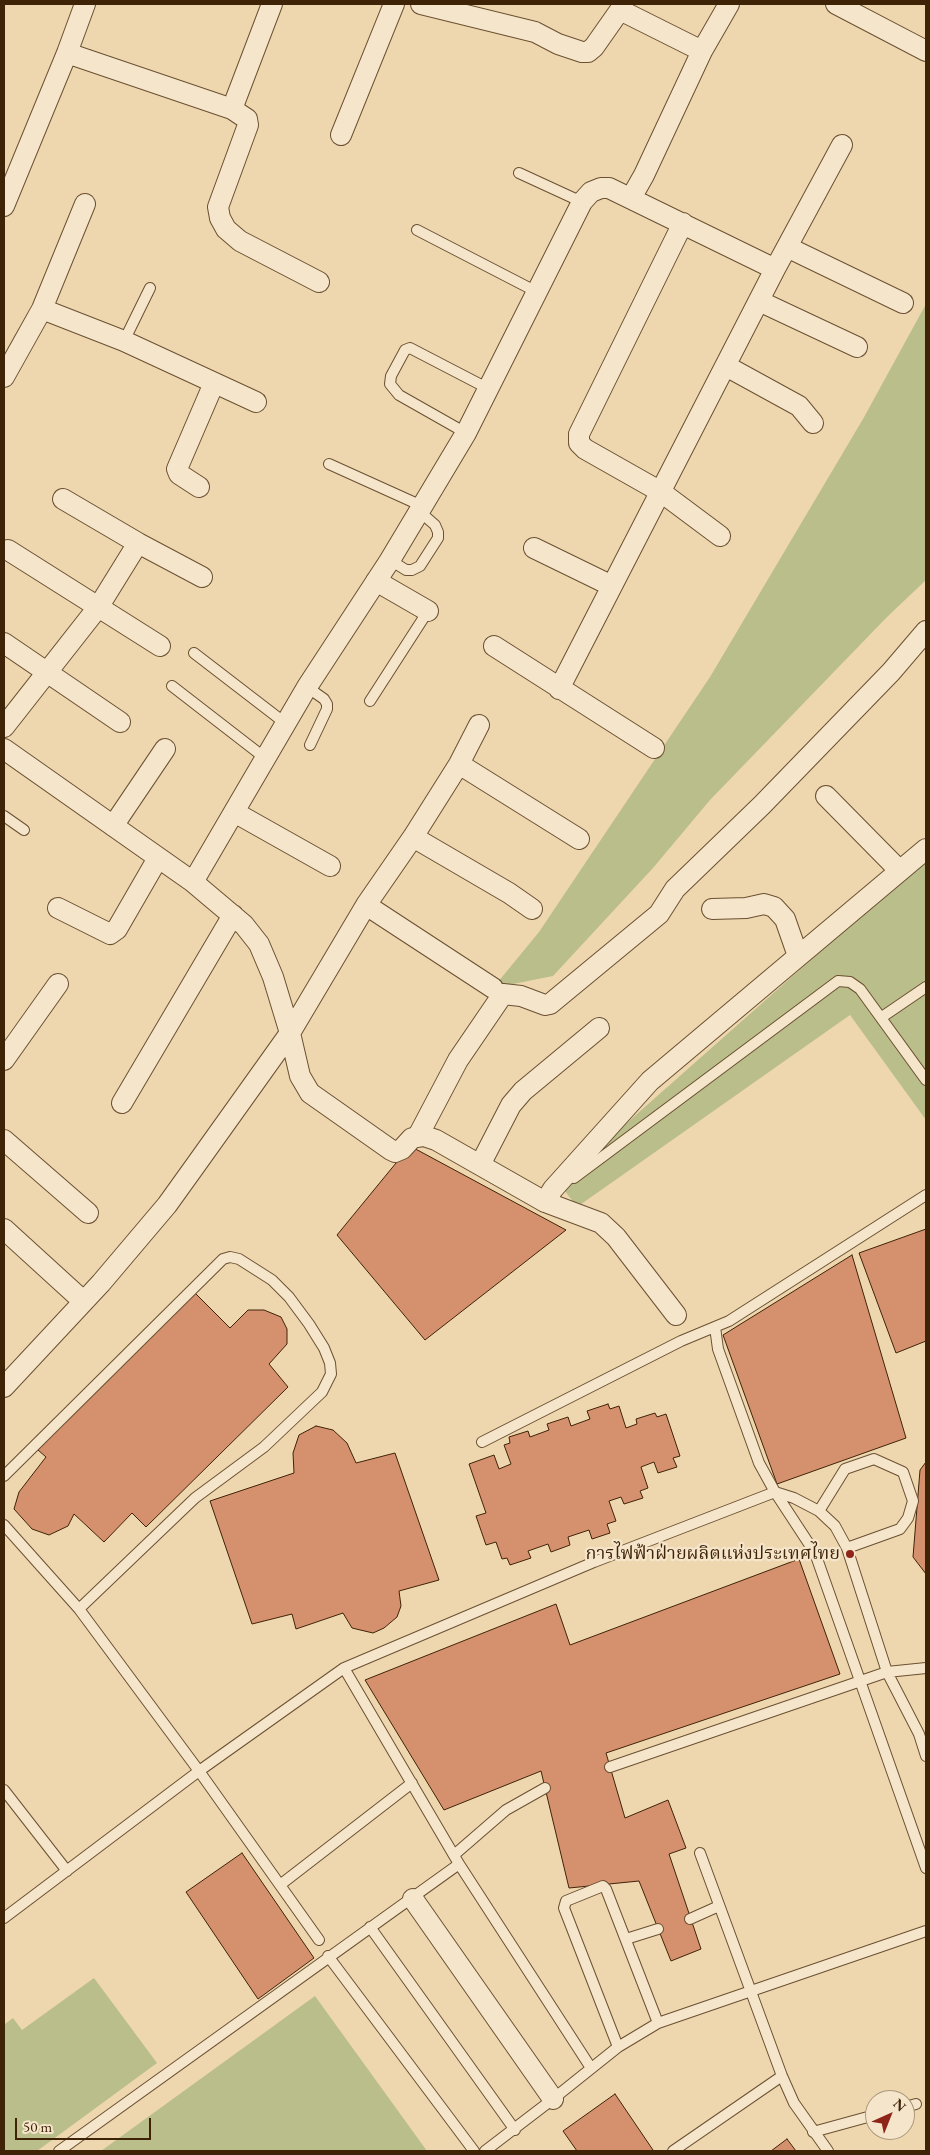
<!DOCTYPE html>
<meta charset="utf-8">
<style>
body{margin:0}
#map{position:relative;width:930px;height:2155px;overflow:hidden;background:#eed7af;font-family:"EB Garamond",serif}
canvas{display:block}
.frame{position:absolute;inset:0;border:5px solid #3f2307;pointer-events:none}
.north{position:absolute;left:865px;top:2090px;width:50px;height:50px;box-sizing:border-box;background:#f4e5cb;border:1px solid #ac977d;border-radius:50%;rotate:44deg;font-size:14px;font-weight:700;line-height:20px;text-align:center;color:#3f2307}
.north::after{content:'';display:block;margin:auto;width:18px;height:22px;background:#8f2418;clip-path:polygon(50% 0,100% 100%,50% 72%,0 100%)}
.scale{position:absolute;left:15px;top:2118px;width:136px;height:22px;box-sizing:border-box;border:2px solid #3f2307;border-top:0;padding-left:6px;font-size:15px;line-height:18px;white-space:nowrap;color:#3f2307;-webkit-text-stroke:4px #f4e5cb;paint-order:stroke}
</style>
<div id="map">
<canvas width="930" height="2155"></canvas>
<div class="frame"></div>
<div class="north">N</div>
<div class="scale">50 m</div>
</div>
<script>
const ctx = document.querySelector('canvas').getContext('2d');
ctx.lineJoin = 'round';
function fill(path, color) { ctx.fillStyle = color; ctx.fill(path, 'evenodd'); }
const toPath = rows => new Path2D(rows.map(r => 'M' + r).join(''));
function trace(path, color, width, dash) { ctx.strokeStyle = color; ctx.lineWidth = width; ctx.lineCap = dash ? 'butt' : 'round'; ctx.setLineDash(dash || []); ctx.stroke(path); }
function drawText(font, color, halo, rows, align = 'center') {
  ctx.font = font + ' "EB Garamond","Noto Serif Thai",serif'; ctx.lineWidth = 4.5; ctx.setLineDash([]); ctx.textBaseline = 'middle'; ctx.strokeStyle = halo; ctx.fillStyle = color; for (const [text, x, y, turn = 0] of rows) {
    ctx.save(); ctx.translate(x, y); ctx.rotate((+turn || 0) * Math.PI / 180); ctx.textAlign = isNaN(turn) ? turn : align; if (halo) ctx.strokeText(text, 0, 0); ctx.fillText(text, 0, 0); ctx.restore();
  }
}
const green = toPath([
 [926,304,926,580,887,617,710,800,653,868,553,976,493,988,539,932,710,677,863,419],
 [926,858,926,1120,850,1015,577,1207,559,1183],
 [94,1978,157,2063,37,2151,4,2151,4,2022,5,2024,13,2018,22,2030],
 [315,1996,427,2151,101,2151]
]);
const building = toPath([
 [410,1146,566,1230,425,1340,337,1235,410,1146],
 [926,1229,926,1341,896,1353,859,1253,926,1229],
 [852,1255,906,1438,777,1484,723,1335,852,1255],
 [195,1293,230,1328,248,1310,264,1310,281,1317,287,1329,287,1344,269,1364,288,1387,146,1527,132,1513,104,1542,74,1514,68,1526,49,1535,32,1529,14,1509,19,1492,46,1457,38,1450,195,1293],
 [608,1404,610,1409,619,1406,626,1428,637,1424,636,1419,655,1413,657,1417,666,1414,680,1456,673,1458,677,1467,658,1473,654,1462,641,1467,648,1488,640,1491,643,1498,624,1504,621,1497,609,1501,616,1521,607,1524,610,1533,592,1539,589,1530,568,1537,570,1545,551,1552,548,1544,528,1551,531,1558,510,1565,507,1558,502,1559,496,1542,486,1545,476,1516,486,1513,469,1464,494,1455,499,1469,511,1464,504,1445,510,1443,509,1437,528,1431,530,1437,549,1430,547,1424,568,1417,571,1426,590,1419,587,1411,608,1404],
 [316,1426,333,1430,347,1443,356,1463,395,1453,439,1580,399,1591,401,1606,397,1617,384,1628,373,1633,352,1628,343,1613,296,1629,292,1614,252,1624,210,1501,294,1473,293,1453,299,1435,316,1426],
 [926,1462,926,1574,913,1557,920,1470,926,1462],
 [799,1559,840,1674,606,1753,625,1818,668,1800,686,1848,669,1854,701,1949,671,1961,639,1881,569,1888,541,1771,444,1810,365,1680,556,1604,570,1645,799,1559],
 [242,1853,314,1958,258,1999,186,1892,242,1853],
 [615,2094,653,2150,651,2151,577,2151,563,2131,615,2094],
 [787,2139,796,2151,771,2151,787,2139]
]);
const lane = toPath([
 [519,173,582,202],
 [417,230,537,292],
 [124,341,150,288],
 [466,433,399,395,390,384,391,376,405,350,410,348,489,389],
 [329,464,422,506],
 [390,560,406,570,412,570,420,566,438,538,438,532,435,525,419,511],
 [194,653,285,723],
 [172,686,265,758],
 [307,687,324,699,327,704,327,709,310,745],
 [370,701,428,611],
 [4,816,24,830],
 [882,1017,926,987],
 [574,1178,838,981,850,982,860,989,926,1080],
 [715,1327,718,1349,759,1463,775,1492,815,1553,926,1868],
 [482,1442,681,1341,729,1321,926,1195],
 [4,1476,223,1259,230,1257,239,1259,272,1280,289,1297,309,1324,324,1348,330,1363,331,1374,322,1392,264,1447,195,1498,79,1609],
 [819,1511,845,1469,874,1459,903,1472,913,1501,908,1518,900,1529,847,1548],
 [4,1525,79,1609,199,1771,319,1940],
 [344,1668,459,1864,591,2068],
 [610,1767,887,1672,926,1668],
 [4,1790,67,1871],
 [700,1853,782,2076,794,2103,828,2151],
 [454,1855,506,1810,545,1788],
 [280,1885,412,1783],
 [4,1918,199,1771,344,1668,594,1562,775,1492,794,1498,819,1511,835,1526,847,1548,887,1672,919,1734,926,1756],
 [690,1919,719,1906],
 [370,1927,515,2130],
 [626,1939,658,1929],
 [328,1956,474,2151],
 [618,2047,564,1908,566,1901,603,1886,606,1889,658,2023],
 [905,2107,916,2104],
 [813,2132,875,2115],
 [59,2151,459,1864],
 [485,2151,553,2099,618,2047,658,2023,926,1931],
 [673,2151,782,2076]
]);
const street = toPath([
 [272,4,232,109,247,119,248,125,218,207,220,218,226,229,240,241,319,282],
 [421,4,535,32,558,44,582,52,588,52,594,47,620,10,702,51],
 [836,4,926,51],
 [67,53,232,109],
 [341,135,394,4],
 [631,198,644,175,702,51,729,4],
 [4,206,67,53,85,4],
 [683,223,579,434,579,443,585,449,661,492,720,536],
 [787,247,903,303],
 [759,301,857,347],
 [42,309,124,341,256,402],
 [726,366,799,406,813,423],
 [4,377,42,309,85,204],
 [199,487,179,474,177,469,214,383],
 [138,543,202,577],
 [534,548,612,586],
 [8,550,160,646],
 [376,581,428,611],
 [4,643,120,722],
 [494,646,654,748],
 [559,689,775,269,842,145],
 [4,727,99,606,138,543,63,499],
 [4,749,193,882,244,925,259,944,273,977,290,1033,300,1076,310,1093,391,1150,395,1152,402,1149,412,1138,424,1136,436,1140,545,1202,601,1223,616,1237,676,1315],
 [459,764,579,839],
 [826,796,900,871],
 [234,812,330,866],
 [113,826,165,749],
 [413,837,509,893,532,909],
 [193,882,307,687,390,560,466,433,582,202,591,192,601,188,609,188,775,269],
 [366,905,493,988],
 [58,908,110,934,117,929,158,858],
 [712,909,746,908,764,904,774,907,785,919,798,956],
 [4,1060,58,984],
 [122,1103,233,915],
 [418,1136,458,1060,503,994,521,996,545,1005,550,1004,659,914,675,889,762,805,891,672,926,631],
 [4,1140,88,1213],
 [480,1165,511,1105,523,1091,599,1028],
 [545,1202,553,1189,650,1081,926,849],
 [4,1229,83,1301],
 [4,1387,101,1283,167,1205,195,1166,290,1033,366,905,413,837,459,764,479,725],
 [413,1899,553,2099]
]);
const markers = [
 [850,1554,5,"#8f2418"]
];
const poiNames = [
 ["การไฟฟ้าฝ่ายผลิตแห่งประเทศไทย",840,1554]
];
fill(green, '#babe8a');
fill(building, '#d5906e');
trace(building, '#3f2307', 1);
trace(lane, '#6b5031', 12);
trace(street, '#6b5031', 22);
trace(lane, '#f4e5cb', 10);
trace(street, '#f4e5cb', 20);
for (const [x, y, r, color] of markers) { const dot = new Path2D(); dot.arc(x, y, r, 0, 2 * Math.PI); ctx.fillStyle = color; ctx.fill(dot); trace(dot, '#f4e5cb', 2); }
drawText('18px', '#3f2307', '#f4e5cb', poiNames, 'right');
</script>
